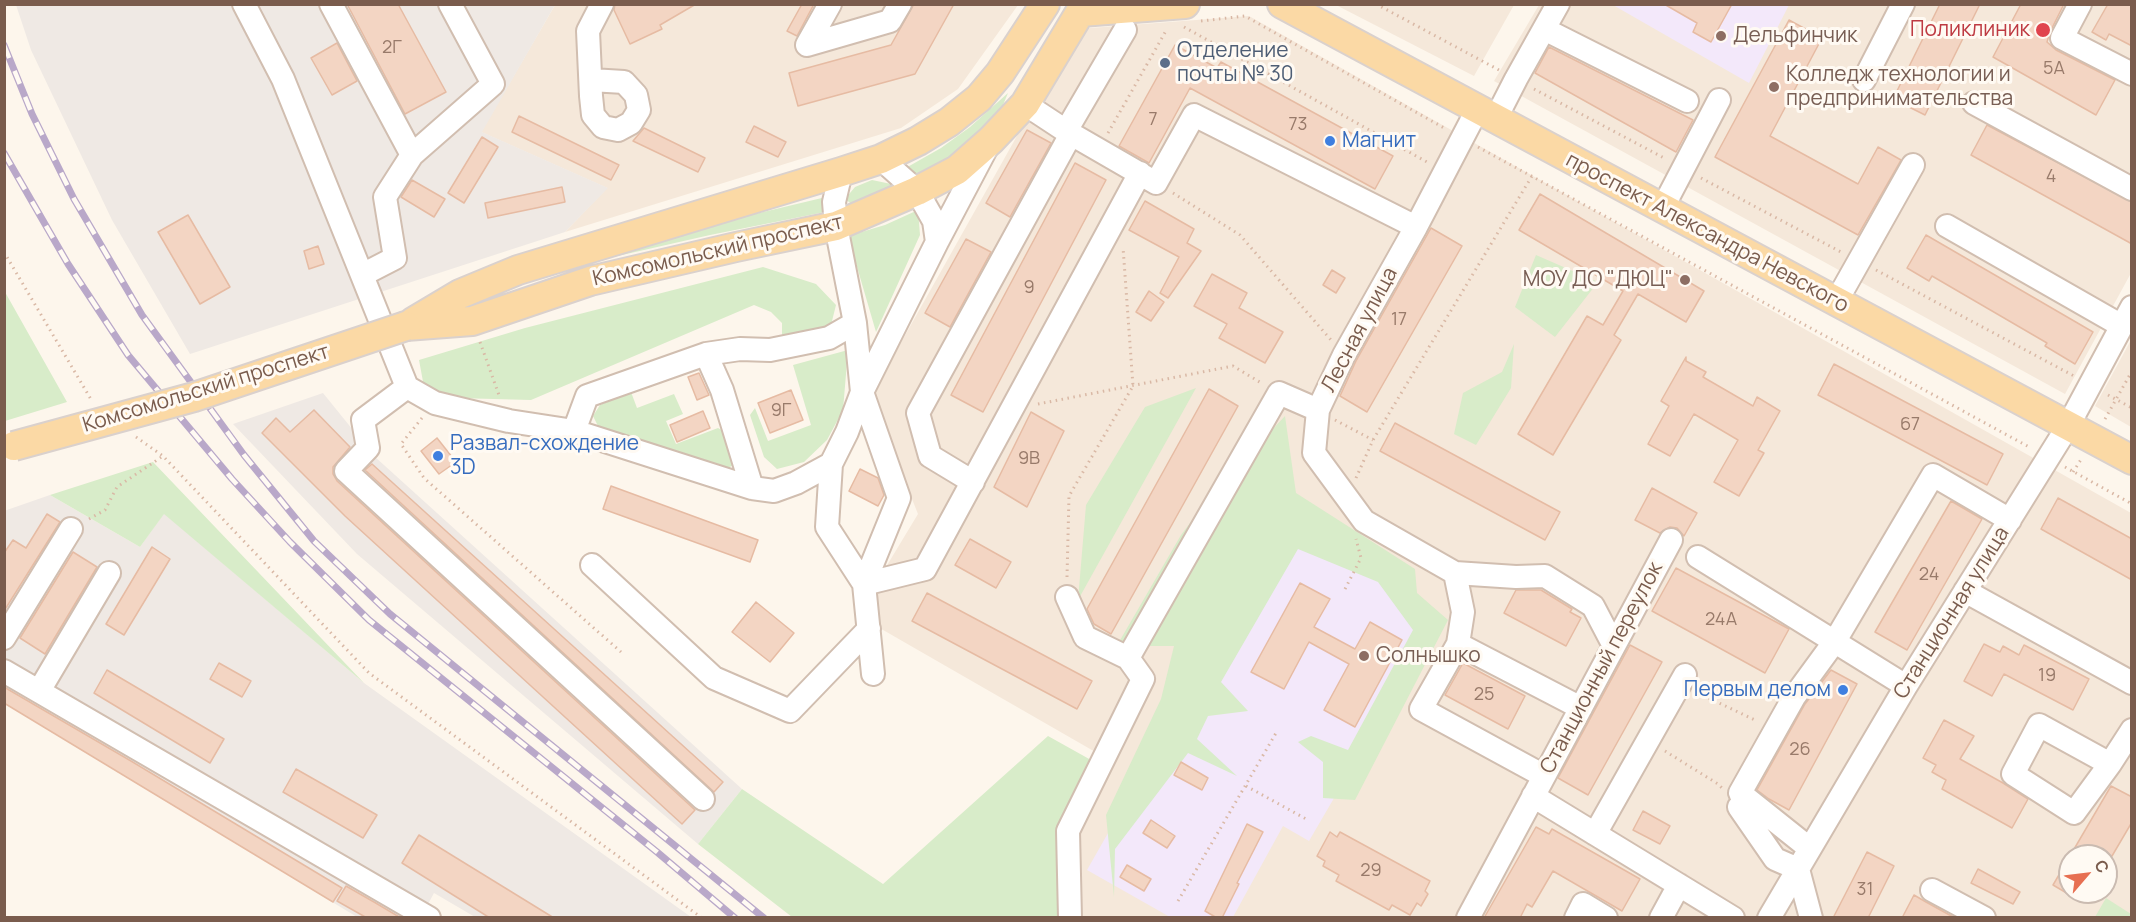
<!DOCTYPE html>
<meta charset="utf-8">
<style>
body{margin:0}
#map{position:relative;width:2136px;height:922px;overflow:hidden;background:#fdf6ec;font-family:Manrope,sans-serif}
canvas{display:block}
.frame{position:absolute;inset:0;border:6px solid #7a5c4d;pointer-events:none}
.north{position:absolute;left:2058px;top:844px;width:60px;height:60px;box-sizing:border-box;background:#fffaf3;border:2px solid #cabbb1;border-radius:50%;rotate:62deg;font-size:16px;font-weight:700;line-height:24px;text-align:center;color:#7a5c4d}
.north::after{content:'';display:block;margin:auto;width:21px;height:27px;background:#e76f51;clip-path:polygon(50% 0,100% 100%,50% 72%,0 100%)}
</style>
<div id="map">
<canvas width="2136" height="922"></canvas>
<div class="frame"></div>
<div class="north">С</div>
</div>
<script>
const ctx = document.querySelector('canvas').getContext('2d');
ctx.lineJoin = 'round';
function fill(path, color) { ctx.fillStyle = color; ctx.fill(path, 'evenodd'); }
const toPath = rows => new Path2D(rows.map(r => 'M' + r).join(''));
function trace(path, color, width, dash) { ctx.strokeStyle = color; ctx.lineWidth = width; ctx.lineCap = dash ? 'butt' : 'round'; ctx.setLineDash(dash || []); ctx.stroke(path); }
function drawText(font, color, halo, rows, align = 'center') {
  ctx.font = font + ' Manrope,sans-serif'; ctx.lineWidth = 6; ctx.setLineDash([]); ctx.textBaseline = 'middle'; ctx.strokeStyle = halo; ctx.fillStyle = color; for (const [text, x, y, turn = 0] of rows) {
    ctx.save(); ctx.translate(x, y); ctx.rotate((+turn || 0) * Math.PI / 180); ctx.textAlign = isNaN(turn) ? turn : align; if (halo) ctx.strokeText(text, 0, 0); ctx.fillText(text, 0, 0); ctx.restore();
  }
}
const residential = toPath([
 [555,5,1018,5,958,89,901,128,565,232,607,188,481,132],
 [1336,5,1514,5,1474,76],
 [1539,5,2131,5,2131,273,2065,394,1494,81],
 [1249,16,2131,513,2131,917,1082,917,1072,854,1111,761,857,615,918,514,871,396,1077,29],
 [2070,856,2106,856,2106,892,2070,892],
 [2131,340,2132,427,2131,427,2095,406]
]);
const industrial = toPath([
 [16,5,555,5,482,132,608,188,565,232,190,354,112,220,31,50],
 [323,393,374,456,742,789,698,844,357,554,233,424],
 [50,495,140,547,164,513,364,683,691,917,475,917,434,893,421,917,357,917,5,704,4,511]
]);
const education = toPath([
 [1613,5,1789,5,1749,83],
 [1288,517,1439,618,1309,841,1283,826,1233,917,1170,917,1087,870]
]);
const green = toPath([
 [1008,93,1003,105,978,131,952,155,917,176,904,169,941,148,970,127],
 [872,180,896,185,853,205,845,199,855,187],
 [826,197,825,212,710,235,600,260,713,224],
 [918,210,920,235,876,332,848,236,885,225],
 [1536,255,1598,282,1555,337,1515,307],
 [763,267,816,284,836,305,831,325,782,337,782,323,771,312,754,305,531,400,456,398,424,387,419,360,525,328],
 [5,292,67,402,5,421,4,421],
 [1514,344,1511,388,1476,445,1454,434,1463,393,1502,372],
 [848,350,843,410,827,440,804,462,777,469,764,457,750,415,755,408,768,441,811,425,793,365],
 [1196,388,1078,600,1086,505,1145,407],
 [631,392,637,408,674,394,683,414,666,421,676,444,718,428,729,434,739,462,728,468,598,426,593,416,600,405],
 [1285,416,1296,493,1415,569,1417,593,1448,620,1355,800,1323,798,1323,762,1298,742,1311,736,1348,750,1413,630,1378,582,1298,549,1221,682,1248,711,1208,716,1197,739,1237,776,1188,753,1115,849,1114,897,1106,815,1161,699,1174,646,1149,646,1119,642,1181,535,1211,495],
 [153,462,364,683,164,514,140,547,50,495],
 [1048,736,1091,760,1060,826,1077,917,792,917,698,844,742,789,883,884],
 [2106,898,2131,914,2131,917,2095,917]
]);
const building = toPath([
 [347,4,398,4,446,92,405,114,347,4],
 [615,4,696,4,660,25,662,29,630,44,614,10,615,4],
 [802,4,814,4,797,36,787,31,802,4],
 [914,4,954,4,915,74,798,106,789,73,891,45,914,4],
 [1664,4,1732,4,1711,42,1693,32,1697,23,1664,4],
 [1940,4,1980,4,1925,115,1893,99,1940,4],
 [2021,4,2064,4,2050,32,2047,42,2056,50,2115,80,2096,115,1993,57,2021,4],
 [2108,4,2132,4,2132,46,2109,34,2106,40,2092,32,2108,4],
 [1789,20,1822,38,1770,136,1858,184,1878,147,1901,160,1858,235,1715,157,1789,20],
 [337,43,357,81,332,95,311,58,337,43],
 [1175,45,1217,68,1221,62,1393,156,1375,189,1190,88,1149,163,1119,146,1175,45],
 [1549,47,1693,120,1676,152,1535,73,1549,47],
 [519,116,619,165,611,180,512,132,519,116],
 [1987,125,2132,202,2132,244,1971,155,1987,125],
 [754,126,786,142,778,157,746,142,754,126],
 [644,128,705,158,698,172,633,141,644,128],
 [1027,130,1051,143,1010,217,986,203,1027,130],
 [482,137,498,147,464,203,448,193,482,137],
 [1075,163,1106,180,983,412,951,395,1075,163],
 [412,180,445,199,434,217,401,197,412,180],
 [562,187,565,202,488,218,485,203,562,187],
 [1540,194,1704,291,1686,322,1638,294,1614,335,1621,340,1553,455,1518,434,1587,316,1603,325,1623,291,1519,230,1540,194],
 [1145,201,1194,229,1187,243,1201,251,1168,298,1160,293,1179,257,1129,230,1145,201],
 [188,215,230,287,200,304,158,232,188,215],
 [1431,228,1462,246,1367,412,1340,396,1356,361,1431,228],
 [1926,235,2093,332,2075,364,2045,346,2047,343,1932,276,1929,281,1907,268,1926,235],
 [966,239,991,252,950,327,925,313,966,239],
 [318,246,324,264,309,269,304,251,318,246],
 [1332,270,1345,278,1336,293,1323,285,1332,270],
 [1212,274,1247,293,1239,308,1283,332,1265,363,1219,338,1227,324,1194,306,1212,274],
 [1149,291,1164,302,1151,321,1136,312,1149,291],
 [1686,357,1686,361,1706,372,1703,377,1753,406,1757,397,1780,411,1758,450,1764,453,1739,496,1714,482,1738,440,1694,414,1670,456,1648,444,1669,406,1661,401,1686,357],
 [1834,364,2003,454,1987,485,1818,395,1834,364],
 [699,373,709,395,697,400,688,377,699,373],
 [1209,389,1238,406,1111,634,1094,624,1087,609,1209,389],
 [791,390,803,420,770,433,758,403,791,390],
 [314,410,350,447,333,467,333,474,337,481,695,810,682,824,345,516,262,433,276,418,290,432,314,410],
 [703,411,710,428,677,442,670,425,703,411],
 [1031,412,1064,431,1027,507,994,487,1031,412],
 [1395,423,1560,512,1545,540,1380,451,1395,423],
 [437,438,456,462,439,474,421,451,437,438],
 [372,464,723,782,714,792,365,470,372,464],
 [860,469,878,478,884,495,878,506,849,491,860,469],
 [611,486,758,540,750,562,603,509,611,486],
 [1652,488,1697,513,1684,536,1677,528,1670,527,1660,533,1635,520,1652,488],
 [2058,498,2132,539,2132,580,2041,529,2058,498],
 [1951,501,1982,519,1907,650,1875,632,1951,501],
 [47,514,60,522,4,611,4,553,13,540,26,548,47,514],
 [970,539,1011,562,996,588,955,565,970,539],
 [152,547,170,559,124,635,106,624,152,547],
 [73,552,97,567,45,654,20,638,73,552],
 [1676,568,1789,629,1765,673,1652,611,1676,568],
 [1300,583,1330,599,1314,627,1355,649,1370,622,1402,640,1355,727,1324,710,1349,664,1309,642,1284,689,1251,672,1300,583],
 [1516,590,1541,590,1572,609,1570,612,1581,618,1566,646,1504,613,1516,590],
 [927,593,1092,681,1077,709,912,621,927,593],
 [756,602,794,633,770,662,732,632,756,602],
 [1984,644,2000,652,2003,646,2019,655,2024,645,2089,679,2073,710,2004,674,1992,696,1964,681,1984,644],
 [1630,645,1662,662,1588,795,1558,778,1630,645],
 [219,663,251,681,242,697,210,679,219,663],
 [1463,663,1525,696,1508,729,1445,695,1463,663],
 [107,670,224,739,210,763,94,693,107,670],
 [1831,670,1857,684,1789,810,1769,799,1757,790,1805,704,1831,670],
 [4,687,131,761,342,888,333,902,4,703,4,687],
 [1944,720,1974,736,1960,759,2003,783,2028,799,2012,828,1942,789,1946,780,1932,772,1936,765,1923,758,1944,720],
 [1181,762,1208,778,1202,790,1174,775,1181,762],
 [296,769,377,815,363,838,283,792,296,769],
 [2111,786,2132,797,2132,822,2112,856,2070,856,2070,895,2053,885,2111,786],
 [1643,811,1670,826,1660,844,1633,830,1643,811],
 [1151,820,1175,836,1167,848,1143,833,1151,820],
 [1247,824,1263,832,1237,883,1239,884,1222,918,1217,918,1205,911,1247,824],
 [1536,827,1549,834,1552,829,1640,879,1622,911,1553,871,1532,907,1527,904,1520,918,1484,918,1536,827],
 [1330,832,1337,837,1340,832,1430,881,1425,891,1428,894,1421,906,1417,903,1410,915,1392,905,1389,910,1336,881,1339,875,1323,866,1325,861,1317,856,1330,832],
 [419,835,554,918,490,918,402,863,419,835],
 [1867,852,1894,866,1868,918,1833,918,1867,852],
 [1127,865,1151,879,1144,891,1120,877,1127,865],
 [1978,869,2020,892,2013,904,1971,883,1978,869],
 [346,886,374,902,401,918,367,918,337,901,346,886],
 [1914,895,1926,902,1955,918,1902,918,1914,895]
]);
const path = toPath([
 [1376,4,1499,70],
 [1201,21,1245,16,1446,129],
 [1184,27,1427,162],
 [1534,89,1666,159],
 [1108,133,1167,29],
 [1478,147,2031,448],
 [1701,178,1841,252],
 [1173,193,1240,235,1331,340],
 [4,252,92,401],
 [1876,270,2074,376],
 [480,342,500,398],
 [2108,395,2132,408],
 [1038,404,1233,366,1263,384],
 [422,418,401,444,424,478,621,652],
 [2105,419,2132,371],
 [1335,420,1373,440],
 [136,437,163,456,369,673,702,918],
 [2065,467,2132,504],
 [2073,472,2082,458],
 [1356,478,1373,440,1532,176],
 [89,519,105,510,117,487,163,456],
 [1067,577,1069,496,1133,386,1123,247],
 [1345,589,1361,558,1356,539],
 [1698,693,1757,721],
 [1665,751,1718,784,1722,788],
 [1246,786,1308,820],
 [1178,901,1276,733]
]);
const minor = toPath([
 [244,4,283,79,407,387,435,403,509,421,574,431,752,488,774,491,796,483,831,464],
 [331,4,412,155,385,197,395,258,362,275],
 [2080,4,2062,38,2132,74],
 [1544,29,1687,101],
 [807,45,890,21,900,4],
 [807,45,830,4],
 [591,80,624,82,636,95,639,110,631,123,618,130,603,127,593,115,591,96,588,31,602,4],
 [1864,80,1903,4],
 [1974,103,2132,189],
 [1025,104,1066,131,1156,183,1194,115,1416,227],
 [1066,131,1125,30],
 [412,155,493,84,450,4],
 [881,159,917,191,934,221,937,242],
 [841,172,834,202,836,226,855,323,862,392,899,498,864,584,873,674],
 [1662,209,1719,100],
 [1947,226,2122,326],
 [1836,302,1913,165],
 [706,354,722,390,752,488],
 [407,387,363,420,368,448,346,471,703,799],
 [1318,410,1314,453,1364,521,1455,573,1516,577,1545,576,1593,606,1614,646],
 [574,431,587,396,706,354,740,349,770,350,829,338,855,323],
 [973,482,930,456,918,413,1071,134],
 [1698,557,1906,686],
 [592,565,714,678,790,711,869,629],
 [1455,573,1463,612,1458,644,1581,708],
 [864,584,925,569,1140,173],
 [864,584,827,527,831,464,847,432,862,392,937,242,986,149],
 [1965,591,2132,683],
 [1067,597,1085,637,1128,658,1143,679,1068,831,1070,918],
 [4,638,71,529],
 [1458,644,1421,709,1544,776],
 [1128,658,1279,393,1318,410,1344,355,1416,227,1477,110,1495,120,1516,79,1558,4],
 [4,671,429,918],
 [39,691,109,573],
 [2110,764,2039,725,2013,774,2074,813,2110,764,2132,730],
 [1533,796,1733,918],
 [1739,807,1775,859,1798,869,1811,918],
 [1595,834,1685,675],
 [1809,848,1740,793,1794,697,1835,641,1933,475,2010,520],
 [1932,890,1984,918],
 [1468,918,1671,540],
 [1576,918,1583,904,1606,918],
 [1661,918,1679,885],
 [1769,918,1906,686,2068,426,2132,307]
]);
const major = toPath([
 [1282,4,2132,460],
 [1081,12,1185,4],
 [413,322,460,294,518,270,841,172,881,159,918,141,949,122,979,98,1000,73,1045,4],
 [406,326,472,321,590,281,736,247,836,226,917,191,957,170,991,140,1025,104,1085,4]
]);
const rail = toPath([
 [4,45,32,114,74,199,142,315,244,455,314,541,390,614,764,918],
 [4,153,68,264,128,355,232,479,290,542,369,620,657,852,735,918]
]);
const majorBridge = toPath([
 [14,446,194,397,406,326]
]);
const markers = [
 [2043,30,8,"#e0444e"],
 [1721,36,6,"#8d6e63"],
 [1165,63,6,"#5c6f8a"],
 [1774,87,6,"#8d6e63"],
 [1330,141,6,"#3f7fe0"],
 [1685,280,6,"#8d6e63"],
 [438,456,6,"#3f7fe0"],
 [1364,656,6,"#8d6e63"],
 [1843,690,6,"#3f7fe0"]
];
const numberNames = [
 ["2Г",392,48],
 ["5А",2054,69],
 ["7",1153,120],
 ["73",1298,125],
 ["4",2051,177],
 ["9",1029,288],
 ["17",1399,320],
 ["9Г",781,411],
 ["67",1910,425],
 ["9В",1029,459],
 ["24",1929,575],
 ["24А",1721,620],
 ["19",2047,676],
 ["25",1484,695],
 ["26",1800,750],
 ["29",1371,871],
 ["31",1865,890]
];
const healthNames = [
 ["Поликлиник",2030,30]
];
const educationNames = [
 ["Дельфинчик",1733,36],
 ["Колледж технологии и",1786,75],
 ["предпринимательства",1786,99],
 ["МОУ ДО \"ДЮЦ\"",1673,280,"right"],
 ["Солнышко",1376,656]
];
const serviceNames = [
 ["Отделение",1177,51],
 ["почты № 30",1177,75]
];
const shopNames = [
 ["Магнит",1342,141],
 ["Развал-схождение",450,444],
 ["3D",450,468],
 ["Первым делом",1831,690,"right"]
];
const streetNames = [
 ["проспект Александра Невского",1707,233,28],
 ["Комсомольский проспект",718,251,-13],
 ["Лесная улица",1360,330,-62],
 ["Комсомольский проспект",206,389,-17],
 ["Станционная улица",1952,613,-58],
 ["Станционный переулок",1602,668,-62]
];
fill(residential, '#f5e8da');
fill(industrial, '#efe9e4');
fill(education, '#f3e8fa');
fill(green, '#d8ecc9');
fill(building, '#f3d5c3');
trace(building, '#e6bba3', 1.5);
trace(minor, '#d1beb0', 26);
trace(major, '#dad1cd', 32);
trace(path, '#d9b8a5', 3, [1.5, 4.5]);
trace(minor, '#fff', 22);
trace(major, '#fbd9a5', 28);
trace(rail, '#b9a8c9', 7);
trace(rail, '#fffaf3', 4.5, [14]);
trace(majorBridge, '#dad1cd', 32, []);
trace(majorBridge, '#fbd9a5', 28);
for (const [x, y, r, color] of markers) { const dot = new Path2D(); dot.arc(x, y, r, 0, 2 * Math.PI); ctx.fillStyle = color; ctx.fill(dot); trace(dot, '#fffaf3', 2); }
drawText('18px', '#987a6a', null, numberNames);
drawText('21px', '#be3a42', '#fffaf3', healthNames, 'right');
drawText('21px', '#785e54', '#fffaf3', educationNames, 'left');
drawText('21px', '#4e5e75', '#fffaf3', serviceNames, 'left');
drawText('21px', '#366cbe', '#fffaf3', shopNames, 'left');
drawText('21px', '#7a5c4d', '#fffaf3', streetNames);
</script>
